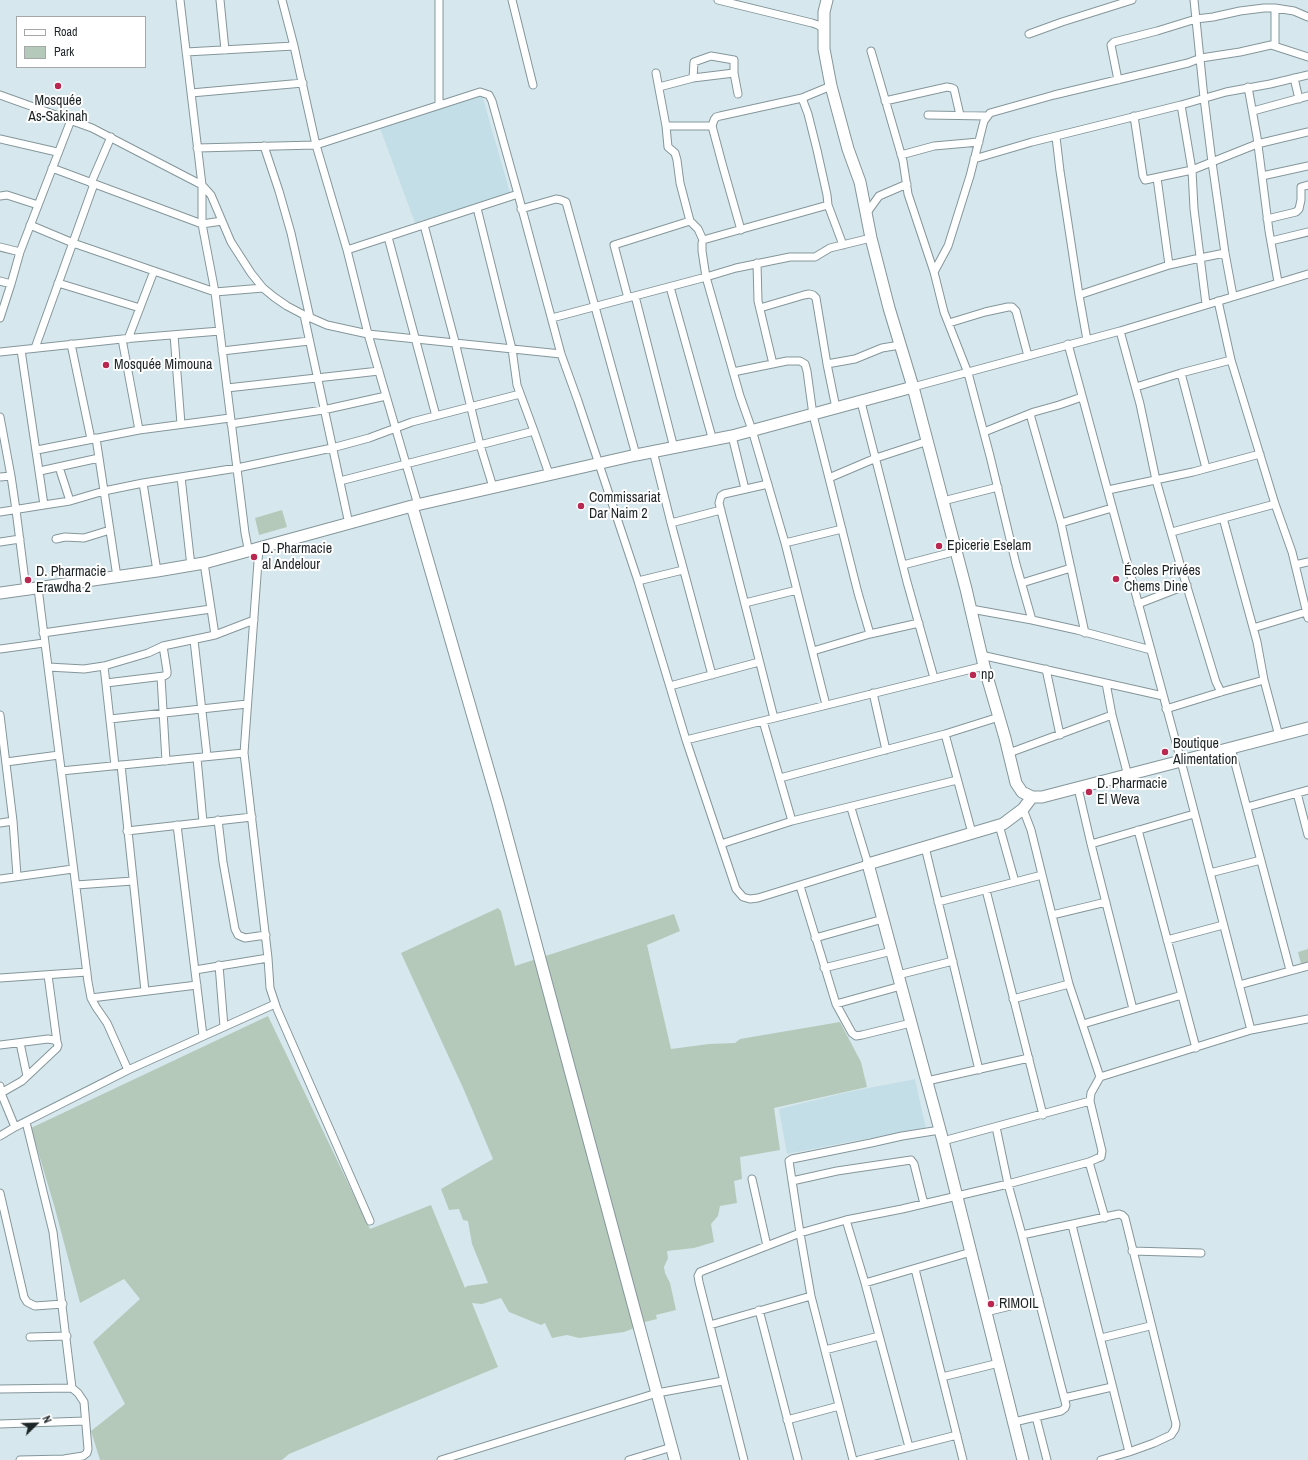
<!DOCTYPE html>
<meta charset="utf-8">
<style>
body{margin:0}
#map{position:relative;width:1308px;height:1460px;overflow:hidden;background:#d6e8ed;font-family:"Archivo Narrow",sans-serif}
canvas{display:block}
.legend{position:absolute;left:16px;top:16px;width:130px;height:52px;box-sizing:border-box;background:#fff;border:1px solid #a5a7a8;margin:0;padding:5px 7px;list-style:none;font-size:12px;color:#1d2426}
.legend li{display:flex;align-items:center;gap:8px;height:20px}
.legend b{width:20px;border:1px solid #a5a7a8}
.north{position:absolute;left:16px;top:1404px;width:40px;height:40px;-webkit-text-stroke:3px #fff;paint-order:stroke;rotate:67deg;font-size:11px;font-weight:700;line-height:16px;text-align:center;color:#1d2426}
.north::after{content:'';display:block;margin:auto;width:14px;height:18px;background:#1d2426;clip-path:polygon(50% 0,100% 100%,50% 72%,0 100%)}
</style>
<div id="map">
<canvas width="1308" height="1460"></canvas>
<ul class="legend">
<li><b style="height:5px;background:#fff"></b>Road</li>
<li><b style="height:11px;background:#b5c9bb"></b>Park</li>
</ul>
<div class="north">N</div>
</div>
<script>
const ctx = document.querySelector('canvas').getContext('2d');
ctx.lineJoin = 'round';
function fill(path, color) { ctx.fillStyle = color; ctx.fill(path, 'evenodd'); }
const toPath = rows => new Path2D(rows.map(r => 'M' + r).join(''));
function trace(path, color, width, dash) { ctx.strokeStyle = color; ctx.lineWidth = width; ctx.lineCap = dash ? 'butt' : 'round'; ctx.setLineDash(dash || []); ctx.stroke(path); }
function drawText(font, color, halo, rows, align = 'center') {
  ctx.font = font + ' "Archivo Narrow",sans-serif'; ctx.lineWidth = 4; ctx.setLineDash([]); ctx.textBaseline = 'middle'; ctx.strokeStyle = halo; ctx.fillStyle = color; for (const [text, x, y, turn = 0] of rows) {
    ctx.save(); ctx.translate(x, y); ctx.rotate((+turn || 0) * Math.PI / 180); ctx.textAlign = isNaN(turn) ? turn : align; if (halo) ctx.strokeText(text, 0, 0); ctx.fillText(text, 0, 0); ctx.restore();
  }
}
const built = toPath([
 [482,95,510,193,415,223,380,128],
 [915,1079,926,1129,848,1142,787,1154,779,1109,848,1092]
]);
const green = toPath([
 [282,510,287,527,259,535,255,518],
 [498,908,501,911,515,966,674,914,680,931,647,945,671,1049,709,1044,735,1043,740,1039,840,1022,861,1062,867,1087,774,1108,780,1150,740,1157,742,1179,734,1181,737,1203,720,1206,718,1216,711,1224,714,1242,694,1248,667,1251,668,1258,664,1267,665,1273,670,1283,676,1310,656,1315,657,1319,645,1322,637,1327,624,1332,579,1338,567,1335,552,1338,545,1323,541,1325,509,1312,501,1298,482,1304,472,1303,498,1367,289,1454,282,1460,100,1460,91,1431,125,1404,93,1342,140,1299,124,1279,80,1303,54,1205,31,1128,268,1016,370,1229,431,1205,465,1288,467,1286,488,1283,472,1244,468,1221,463,1220,459,1209,449,1210,441,1189,493,1159,464,1090,401,953],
 [1308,949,1308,962,1301,964,1298,952]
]);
const street = toPath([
 [180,0,202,185,202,224,215,292,245,533,248,548,247,552],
 [220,0,225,50],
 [282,0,294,46,316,145,347,250,368,334,418,505],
 [439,0,439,105],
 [512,0,533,85],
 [718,0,812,23,818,25,824,29],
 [1194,0,1204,98,1212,162,1225,253,1233,296],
 [1275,8,1275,46],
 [1029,34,1062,22,1132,0],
 [871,51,903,161,908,194,934,272,944,312,968,373,990,456,1016,564,1032,620],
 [186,52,294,46],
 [656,73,666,126],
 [734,73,738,94],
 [1294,78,1299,99],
 [1118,80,1111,45,1114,42,1157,31,1196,19,1213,17,1240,11,1264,8,1275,8,1294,11,1308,17],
 [831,86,802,98,808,114,817,150,827,195,828,205,843,245],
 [659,87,693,78,734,73,734,60,711,56,694,62,693,78],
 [1248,87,1257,137,1269,231,1278,282],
 [191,93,303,83],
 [0,95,92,128,202,185,211,195,231,242,251,273,263,288,274,297,287,306,304,315,327,325,368,334,561,354],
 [885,101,947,87,952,88,954,89,960,115],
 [1181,105,1192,170,1194,209,1206,304],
 [1253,111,1308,96],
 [928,115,987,116],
 [1134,116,1143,176,1145,180,1192,170,1257,144,1308,132],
 [1056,137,1060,171,1079,295,1087,340],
 [0,139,57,152],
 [264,146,279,191,291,233,310,318],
 [197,148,316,145,480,92,489,95,492,101,518,194,347,250],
 [901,155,934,146,979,142],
 [974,159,1032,142,1181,105,1226,92,1270,84,1308,75],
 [52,168,202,224,222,221],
 [1262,176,1308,166],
 [1157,178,1169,265],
 [91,183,111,137],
 [518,194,561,354,578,401,638,581,686,740,736,889,743,897,750,899,758,898,868,864,851,808],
 [0,196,7,195,38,205],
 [477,208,512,349,517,385,534,431],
 [521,209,556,199,561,200,566,202,636,455],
 [866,214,879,196,907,184],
 [1267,219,1296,212,1299,209,1301,200,1301,187,1308,185],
 [690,221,680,183,677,160,675,153,668,147,666,126,712,126],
 [30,225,73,243,215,292,263,288],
 [424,225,455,342,480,445,493,487],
 [741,230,723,167,712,126,714,120,716,117,720,116,802,98],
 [388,237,436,416],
 [1271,241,1308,232],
 [0,247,20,252],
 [757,263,758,301,773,364],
 [934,272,948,246,970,176,984,121,990,113,1054,95,1188,63,1201,58,1240,52,1271,45,1308,57],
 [0,281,11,284,0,318],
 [58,283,140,308],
 [11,284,20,252,71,120],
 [670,287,713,441],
 [1079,295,1169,265,1200,258,1225,253],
 [635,296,674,448],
 [628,298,614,245,690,221,698,229,703,240],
 [1218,301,1231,360,1275,504,1292,552,1308,618],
 [760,308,804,295,809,294,813,295,816,298,827,364],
 [304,315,349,524],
 [552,318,706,277,702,251,702,243,703,240,828,205],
 [949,323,985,312,1008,307,1012,307,1016,311,1028,356],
 [1120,331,1140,404,1156,480,1180,564,1216,682,1221,692],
 [174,335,181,424],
 [122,339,139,430],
 [128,339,154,271],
 [71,344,91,439],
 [1068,344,1181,761,1251,1030],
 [35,348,94,184],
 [222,351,309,341],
 [0,352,122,339,220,331],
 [733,372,787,361,800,361,805,364,807,371,813,415,858,593,870,634],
 [1181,373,1206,468],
 [913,387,1120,331,1308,274],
 [1136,387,1181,373,1231,360],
 [227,388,379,371],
 [861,402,907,582,934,678],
 [836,408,827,364,855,359,882,348,900,345],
 [1030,414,1061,523,1085,633],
 [0,417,11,476],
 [231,424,323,410,386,396],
 [984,432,1034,412,1059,405,1082,397],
 [732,436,745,489],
 [96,438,117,577],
 [37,450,139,430,230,418],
 [653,451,671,523,712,675],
 [59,467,70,501],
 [40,471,99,458],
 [0,477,11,476,16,510,26,589],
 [181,477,191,566],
 [829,478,876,458,928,441],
 [340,481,534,431,549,474],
 [143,483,157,571],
 [768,484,724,494,721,496,719,503,774,718],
 [1108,490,1193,472,1260,454],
 [943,501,998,487],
 [44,505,70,501,104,491,143,483,237,468,332,448,369,438,412,422,520,394],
 [0,512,44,505,21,350],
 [1223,518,1257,642,1264,680,1279,736],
 [671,523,721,510],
 [1061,523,1112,508],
 [1172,532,1275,504],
 [56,539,65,537,84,538,110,530],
 [0,542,20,539],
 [785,543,842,529],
 [259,548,244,753,268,958,270,988,277,1009,370,1221],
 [903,565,957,551],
 [1295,565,1308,562],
 [638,581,683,570],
 [1022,583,1071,568],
 [38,588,88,982,91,998,96,1007,107,1023,128,1070],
 [745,603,797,590],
 [1138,604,1187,585],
 [971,609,1032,620,1077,630,1151,650],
 [1253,628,1306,612],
 [43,633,211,609],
 [215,635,254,620],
 [194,640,207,756],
 [0,649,44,643],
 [813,651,870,634,919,623],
 [981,655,1163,696],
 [104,666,115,766],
 [48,667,84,669,104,666,148,653,163,646,215,635,204,563],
 [1046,669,1060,735],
 [161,677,166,761],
 [106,683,164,676,167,674,167,671,163,646],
 [1106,683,1112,715,1128,776],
 [670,686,759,662],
 [873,693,886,750],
 [826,705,785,543,752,430,740,396,706,277,736,268,790,257,815,257,830,248,871,238],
 [1166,709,1221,692,1264,680],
 [0,715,13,821,17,876],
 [110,719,247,704],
 [763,721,792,821],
 [945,734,972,833],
 [686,740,984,666],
 [1231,748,1290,970],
 [1009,753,1112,715],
 [197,758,203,822],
 [6,762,59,755],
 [121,765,145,991],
 [61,771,244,753],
 [780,778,945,734,999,717],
 [1078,788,1091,844,1133,1009],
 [1297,793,1308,835],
 [1247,807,1308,790],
 [1023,809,1031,830,1069,984,1100,1077],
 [218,820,223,862,235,929,238,935,245,938,266,935],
 [0,823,13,821],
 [177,825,203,1036],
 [999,825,1015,882],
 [1138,830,1196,1048],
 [127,831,252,817],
 [721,844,792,821,957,780],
 [1091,844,1194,814],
 [925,847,979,1070],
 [1210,873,1261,860],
 [0,879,73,869],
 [76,885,133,881],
 [800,886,836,1004,852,1033,856,1036,862,1035,911,1023],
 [986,890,1043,1115],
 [938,902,1042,875],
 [1052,915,1106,902],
 [815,938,883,919],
 [1167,940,1223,925],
 [219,965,224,1027],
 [824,968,892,951],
 [195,970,268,958],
 [898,975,953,961],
 [0,978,87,972],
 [1239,985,1308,966],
 [91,998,197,985],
 [1013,999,1069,984],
 [836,1004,901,986],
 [1083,1024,1182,995],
 [20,1043,27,1076],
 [0,1045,48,1039,54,1040,57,1042],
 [927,1081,1029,1058],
 [0,1086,1,1093,15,1127],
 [1,1093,22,1081,57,1048,58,1045,57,1042,48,975],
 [996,1127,1008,1184,1022,1235,1119,1214,1122,1215,1125,1218,1176,1424,1175,1429,1171,1435,1154,1443,1129,1452,1101,1460],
 [0,1136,15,1127,128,1070,275,1004],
 [943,1141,1090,1101],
 [1089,1162,1105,1218],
 [752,1179,767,1246],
 [792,1181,837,1171,911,1160,914,1164,924,1204],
 [0,1193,24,1297,27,1302,35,1306,63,1304],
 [846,1220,865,1283,909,1447],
 [1072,1225,1129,1452],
 [1132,1251,1201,1253],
 [915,1269,963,1460],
 [865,1283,971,1252],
 [759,1310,798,1460],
 [986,1312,1039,1299],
 [710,1325,811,1296],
 [30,1337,67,1336],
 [1101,1338,1150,1326],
 [825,1350,879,1336],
 [942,1377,999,1363],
 [0,1389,72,1388],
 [1064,1398,1112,1387],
 [1036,1417,1047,1460],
 [787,1420,839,1406],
 [1014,1422,1061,1411,1065,1408,1066,1405,1022,1235],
 [0,1424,85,1421],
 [20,1460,64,1459,83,1456,87,1453,88,1449,84,1402,78,1393,72,1388,53,1232,26,1122],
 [441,1460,657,1393,723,1381],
 [629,1460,672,1447],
 [744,1460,699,1282,698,1276,700,1272,800,1233,846,1220,902,1209,1008,1184,1089,1162,1098,1158,1101,1157,1102,1151,1090,1101,1091,1093,1100,1077,1251,1030,1308,1019],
 [853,1460,811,1296,800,1233,789,1161,792,1159,871,1143,902,1136,940,1130],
 [859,1460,957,1435]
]);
const secondary = toPath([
 [827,0,824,12,824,49,831,86,848,149,860,182,871,238,889,308,913,387],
 [412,506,498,803,675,1460],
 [0,593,157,571,204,563,412,506,636,455,732,436,913,387,966,589,984,666,1005,738,1016,783,1022,792,1032,797,1042,797,1308,728],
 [1023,1460,943,1141,868,864,1003,824,1023,809,1032,797]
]);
const markers = [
 [58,86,4,"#b82851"],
 [106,365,4,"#b82851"],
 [581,506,4,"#b82851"],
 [939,546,4,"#b82851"],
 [254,557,4,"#b82851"],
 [1116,579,4,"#b82851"],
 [28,580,4,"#b82851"],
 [973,675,4,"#b82851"],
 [1165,752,4,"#b82851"],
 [1089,792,4,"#b82851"],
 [991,1304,4,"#b82851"]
];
const poiNames = [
 ["Mosquée",58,101,"center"],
 ["As-Sakinah",58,117,"center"],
 ["Mosquée Mimouna",114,365],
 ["Commissariat",589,498],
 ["Dar Naim 2",589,514],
 ["Epicerie Eselam",947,546],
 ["D. Pharmacie",262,549],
 ["al Andelour",262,565],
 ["Écoles Privées",1124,571],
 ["Chems Dine",1124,587],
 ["D. Pharmacie",36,572],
 ["Erawdha 2",36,588],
 ["np",981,675],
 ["Boutique",1173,744],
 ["Alimentation",1173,760],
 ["D. Pharmacie",1097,784],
 ["El Weva",1097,800],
 ["RIMOIL",999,1304]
];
fill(built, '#c3dee6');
fill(green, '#b5c9bb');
trace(street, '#85969b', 9);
trace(secondary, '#85969b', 13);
trace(street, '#fff', 7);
trace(secondary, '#fff', 11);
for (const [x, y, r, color] of markers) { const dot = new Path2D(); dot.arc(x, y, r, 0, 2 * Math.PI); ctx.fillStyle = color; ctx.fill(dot); trace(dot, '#fff', 1.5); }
drawText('14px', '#1d2426', '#fff', poiNames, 'left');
</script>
